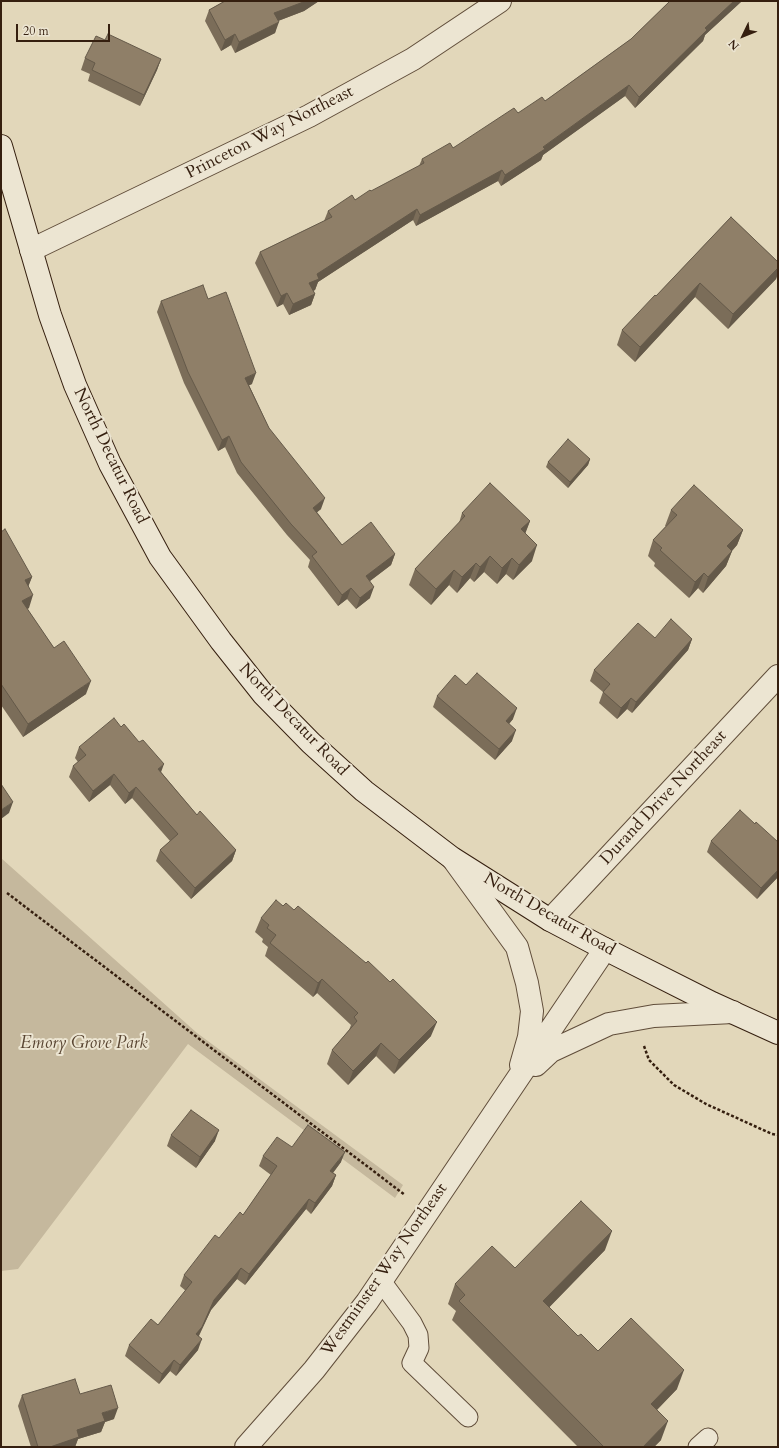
<!DOCTYPE html>
<style>
body{margin:0}
#map{position:relative;width:779px;height:1448px;overflow:hidden;background:#e2d7ba;font-family:Cardo,serif}
canvas{display:block}
.frame{position:absolute;inset:0;border:2px solid #351f0f;pointer-events:none}
.north{position:absolute;left:723px;top:16px;width:40px;height:40px;-webkit-text-stroke:3px #ece5d2;paint-order:stroke;rotate:227deg;font-size:11px;font-weight:700;line-height:16px;text-align:center;color:#351f0f}
.north::after{content:'';display:block;margin:auto;width:14px;height:18px;background:#351f0f;clip-path:polygon(50% 0,100% 100%,50% 72%,0 100%)}
.scale{position:absolute;left:16px;top:24px;width:94px;height:18px;box-sizing:border-box;border:2px solid #351f0f;border-top:0;padding-left:5px;font-size:12px;line-height:14px;white-space:nowrap;color:#351f0f;-webkit-text-stroke:3px #ece5d2;paint-order:stroke}
</style>
<div id="map">
<canvas width="779" height="1448"></canvas>
<div class="frame"></div>
<div class="north">N</div>
<div class="scale">20 m</div>
</div>
<script>
const ctx = document.querySelector('canvas').getContext('2d');
ctx.lineJoin = 'round';
function fill(path, color) { ctx.fillStyle = color; ctx.fill(path, 'evenodd'); }
const toPath = rows => new Path2D(rows.map(r => 'M' + r).join(''));
function trace(path, color, width, dash) { ctx.strokeStyle = color; ctx.lineWidth = width; ctx.lineCap = dash ? 'butt' : 'round'; ctx.setLineDash(dash || []); ctx.stroke(path); }
function drawText(font, color, halo, rows, align = 'center') {
  ctx.font = font + ' Cardo,serif'; ctx.lineWidth = 4; ctx.setLineDash([]); ctx.textBaseline = 'middle'; ctx.strokeStyle = halo; ctx.fillStyle = color; for (const [text, x, y, turn = 0] of rows) {
    ctx.save(); ctx.translate(x, y); ctx.rotate((+turn || 0) * Math.PI / 180); ctx.textAlign = isNaN(turn) ? turn : align; if (halo) ctx.strokeText(text, 0, 0); ctx.fillText(text, 0, 0); ctx.restore();
  }
}
const green = toPath([
 [1,858,197,1033,403,1185,395,1198,188,1044,18,1269,1,1271]
]);
const path = toPath([
 [7,893,405,1195],
 [644,1046,649,1060,674,1085,706,1104,772,1134,778,1135]
]);
const lane = toPath([
 [381,1281,412,1323,418,1335,419,1348,412,1363,468,1417],
 [698,1447,708,1438]
]);
const street = toPath([
 [31,250,309,116,413,59,500,1],
 [453,859,517,947,527,983,532,1011,529,1037,521,1065],
 [550,920,778,676],
 [536,1065,551,1051,609,1024,654,1016,733,1012],
 [246,1447,314,1370,367,1302,605,949]
]);
const secondary = toPath([
 [1,146,50,315,75,385,110,464,160,557,221,641,263,694,311,743,364,791,452,858,550,920,605,949,712,1003,778,1033]
]);
const wall = toPath([
 [225,1,319,1,304,11,278,21,275,33,235,53,231,45,221,51,205,21,209,10],
 [670,1,742,1,705,35,703,41,635,108,625,96,543,155,541,160,501,186,498,181,416,226,413,220,318,282,315,290,313,291,315,294,311,305,289,315,283,304,277,307,255,263,260,252,324,221,328,211,355,200,419,166,422,159,453,148,518,113,545,101,631,39],
 [85,58,161,59,157,70,140,106,88,81,90,74,81,70],
 [731,217,778,262,778,273,776,279,728,329,695,297,635,362,617,345,622,330,656,296],
 [208,299,252,384,249,385,269,428,321,509,317,512,342,545,395,554,391,565,370,581,370,598,356,609,347,599,338,606,308,567,310,560,287,535,237,473,225,447,218,451,184,383,157,312,161,301],
 [590,459,588,465,568,488,546,467,548,462],
 [671,510,743,530,737,545,732,551,726,566,703,593,698,588,689,598,654,566,655,563,648,556,653,540,666,526,665,526],
 [462,513,530,521,525,533,532,561,513,580,506,574,497,584,484,572,474,582,470,578,457,593,449,585,431,605,409,585,415,569,459,523],
 [1,532,32,577,28,586,29,608,27,609,54,648,86,694,23,737,1,705],
 [655,638,692,639,688,650,632,713,627,709,617,719,599,703,603,692,590,681,594,670],
 [466,685,513,719,509,724,512,741,495,760,433,707,437,696],
 [79,747,161,772,197,815,236,850,232,861,191,899,156,861,160,850,170,841,132,798,125,804,110,785,89,802,69,777,73,766,78,762,75,758],
 [711,841,778,877,757,899,707,852],
 [261,918,431,1036,394,1074,376,1056,348,1085,327,1064,332,1050,349,1030,351,1025,317,993,313,997,265,956,268,947,262,942,263,939,255,932],
 [171,1135,215,1141,196,1168,167,1146],
 [263,1156,341,1162,333,1173,336,1175,332,1186,311,1214,306,1209,245,1285,237,1279,211,1310,199,1336,198,1350,176,1376,170,1371,159,1384,125,1356,129,1345,158,1325,186,1291,180,1286,184,1275,243,1215,271,1175,259,1166],
 [605,1250,549,1307,578,1336,598,1351,677,1389,657,1410,661,1440,654,1447,578,1447,452,1320,456,1311,448,1304,455,1284,515,1268],
 [80,1394,114,1419,105,1422,101,1432,78,1439,75,1447,31,1447,18,1406,22,1395]
]);
const shadedWall = toPath([
 [306,1,319,1,304,11,270,24,274,13],
 [734,1,742,1,705,35,703,41,635,108,639,97,705,28],
 [279,22,275,33,235,53,239,42],
 [235,34,231,45,221,51,225,40],
 [161,59,157,70,140,106,144,95],
 [629,85,625,96,543,155,541,160,501,186,505,175],
 [502,170,498,181,416,226,420,215],
 [417,209,413,220,318,282,315,290,305,294,309,283,317,274],
 [778,268,778,273,776,279,728,329,733,314],
 [700,283,695,297,635,362,640,347],
 [287,293,283,304,277,307,281,296],
 [315,294,311,305,289,315,293,304],
 [256,373,252,384,241,389,245,378],
 [229,436,225,447,218,451,222,440],
 [590,459,588,465,568,488,570,482],
 [325,498,321,509,309,519,313,508],
 [530,521,524,537,521,529],
 [743,530,737,545,722,562,727,546],
 [537,545,532,561,513,580,519,565],
 [732,551,726,566,703,593,708,577],
 [395,554,391,565,362,587,366,576],
 [490,556,484,572,474,582,480,567],
 [512,558,506,574,497,584,502,568],
 [476,563,470,578,457,593,462,577],
 [454,570,449,585,431,605,436,589],
 [704,573,698,588,689,598,695,582],
 [32,577,27,590,25,580],
 [374,587,370,598,356,609,360,598],
 [351,588,347,599,338,606,342,595],
 [33,595,29,608,17,614,22,601],
 [692,639,688,650,632,713,636,702],
 [91,681,86,694,23,737,28,724],
 [631,698,627,709,617,719,621,708],
 [517,708,513,719,502,732,506,721],
 [516,730,512,741,495,760,499,749],
 [164,764,160,775,158,769],
 [114,774,110,785,89,802,93,791],
 [136,787,132,798,125,804,129,793],
 [13,802,9,813,1,819,1,810],
 [236,850,232,861,191,899,195,888],
 [778,870,778,877,757,899,761,888],
 [322,979,317,993,313,997,318,983],
 [437,1022,431,1036,394,1074,399,1060],
 [381,1043,376,1056,348,1085,353,1071],
 [219,1130,215,1141,196,1168,200,1157],
 [345,1152,341,1162,326,1182,330,1171],
 [336,1175,332,1186,311,1214,315,1203],
 [309,1199,306,1209,245,1285,249,1274],
 [612,1231,605,1250,536,1321,543,1301],
 [241,1268,237,1279,211,1310,198,1337,196,1334,214,1300],
 [202,1339,198,1350,176,1376,180,1365],
 [174,1360,170,1371,159,1384,162,1374],
 [684,1370,677,1389,644,1423,651,1404],
 [118,1408,114,1419,105,1422,101,1432,78,1439,75,1447,50,1447,102,1413],
 [668,1421,661,1440,654,1447,643,1447]
]);
const building = toPath([
 [225,1,306,1,274,13,279,22,239,42,235,34,225,40,209,10,225,1],
 [670,1,734,1,705,28,707,30,639,97,629,85,543,147,545,149,505,175,502,170,420,215,417,209,317,274,319,279,309,283,315,294,293,304,287,293,281,296,260,252,332,217,328,211,352,195,355,200,370,190,371,191,424,163,422,159,450,143,453,148,514,108,518,113,542,97,545,101,631,39,670,1],
 [108,34,161,59,144,95,92,70,95,63,85,58,96,36,105,40,108,34],
 [731,217,778,262,778,268,733,314,700,283,640,347,622,330,655,295,656,296,731,217],
 [203,285,208,299,226,292,256,373,245,378,269,428,325,498,313,508,342,545,371,522,395,554,366,576,374,587,360,598,351,588,342,595,312,556,317,552,291,524,241,462,229,436,222,440,188,372,161,301,203,285],
 [568,439,590,459,570,482,548,462,568,439],
 [490,483,530,521,521,529,537,545,519,565,512,558,502,568,490,556,480,567,476,563,462,577,454,570,436,589,415,569,465,516,462,513,490,483],
 [694,485,743,530,727,546,732,551,708,577,704,573,695,582,660,550,662,548,653,540,677,515,671,510,694,485],
 [5,529,32,577,25,580,33,595,22,601,54,648,64,641,91,681,28,724,1,684,1,532,5,529],
 [671,619,692,639,636,702,631,698,621,708,603,692,610,684,594,670,638,623,655,638,671,619],
 [477,673,517,708,506,721,516,730,499,749,437,696,455,675,466,685,477,673],
 [114,718,121,727,124,724,139,742,143,740,164,764,158,769,197,815,200,811,236,850,195,888,160,850,178,834,136,787,129,793,114,774,93,791,73,766,86,755,79,747,114,718],
 [1,784,13,802,1,810,1,784],
 [740,810,755,824,756,822,778,842,778,870,761,888,711,841,740,810],
 [276,900,283,906,286,903,294,910,298,906,366,963,368,961,390,982,393,979,437,1022,399,1060,381,1043,353,1071,332,1050,357,1021,354,1017,358,1013,322,979,318,983,270,943,276,935,267,928,269,925,261,918,276,900],
 [191,1110,219,1130,200,1157,171,1135,191,1110],
 [308,1125,345,1152,330,1171,336,1175,315,1203,309,1199,249,1274,241,1268,214,1300,202,1327,196,1334,202,1339,180,1365,174,1360,162,1374,129,1345,151,1319,158,1325,192,1282,184,1275,215,1235,219,1238,240,1212,243,1215,277,1166,263,1156,277,1137,292,1147,308,1125],
 [581,1201,612,1231,543,1301,578,1336,581,1334,598,1351,631,1318,684,1370,651,1404,668,1421,643,1447,604,1447,459,1301,465,1295,455,1284,492,1246,515,1268,581,1201],
 [75,1379,80,1394,111,1385,118,1408,102,1413,105,1421,77,1430,79,1437,50,1447,38,1447,22,1395,75,1379]
]);
const streetNames = [
 ["Princeton Way Northeast",270,133,-27],
 ["North Decatur Road",110,456,64],
 ["North Decatur Road",293,720,46],
 ["Durand Drive Northeast",664,798,-47],
 ["North Decatur Road",549,915,30],
 ["Westminster Way Northeast",385,1270,-55]
];
const parkNames = [
 ["Emory Grove Park",84,1044]
];
fill(green, '#c5b89d');
trace(lane, '#604d3a', 21);
trace(street, '#604d3a', 24);
trace(secondary, '#351f0f', 24);
trace(path, '#351f0f', 2.5, [3, 2]);
trace(lane, '#ece5d2', 19);
trace(street, '#ece5d2', 22);
trace(secondary, '#ece5d2', 22);
fill(wall, '#7b6d59');
fill(shadedWall, '#645949');
fill(building, '#8f7f68');
trace(building, '#645949', 1);
drawText('17px', '#351f0f', '#ece5d2', streetNames);
drawText('italic 17px', '#594532', '#ece5d2', parkNames);
</script>
